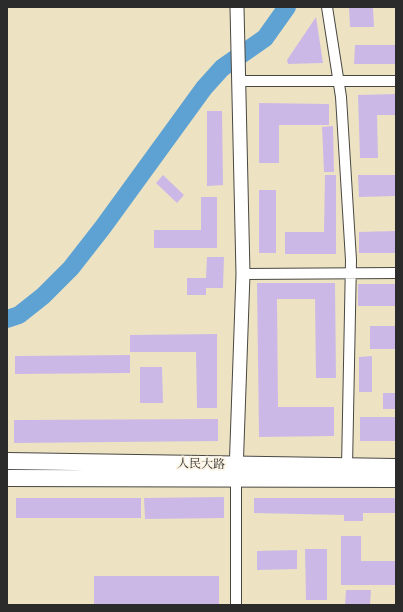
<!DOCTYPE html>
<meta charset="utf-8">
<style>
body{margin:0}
#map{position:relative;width:403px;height:612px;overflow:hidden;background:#ede3c3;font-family:Cardo,serif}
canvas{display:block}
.frame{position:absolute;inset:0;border:8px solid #2b2b2b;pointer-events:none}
</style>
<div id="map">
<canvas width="403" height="612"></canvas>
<div class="frame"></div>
</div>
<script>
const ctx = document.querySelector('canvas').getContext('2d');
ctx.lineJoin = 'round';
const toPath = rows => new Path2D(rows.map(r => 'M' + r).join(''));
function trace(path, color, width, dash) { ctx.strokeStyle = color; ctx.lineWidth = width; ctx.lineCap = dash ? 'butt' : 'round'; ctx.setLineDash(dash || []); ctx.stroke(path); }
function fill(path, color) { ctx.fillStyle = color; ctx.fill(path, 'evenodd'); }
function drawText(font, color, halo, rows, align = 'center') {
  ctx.font = font + ' Cardo,"Noto Serif SC",serif'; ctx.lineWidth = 4; ctx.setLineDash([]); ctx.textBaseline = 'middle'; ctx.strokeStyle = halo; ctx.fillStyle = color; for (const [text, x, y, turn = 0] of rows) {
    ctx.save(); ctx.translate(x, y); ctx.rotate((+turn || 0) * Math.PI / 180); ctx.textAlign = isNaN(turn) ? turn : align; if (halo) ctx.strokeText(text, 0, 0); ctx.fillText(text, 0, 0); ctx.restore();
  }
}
const river = toPath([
 [7,319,19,315,43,296,71,268,103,227,204,88,222,68,265,38,287,7]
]);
const building = toPath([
 [349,7,373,7,374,27,350,27],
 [316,17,323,63,288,64,287,60],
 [355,45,396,45,396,64,354,64],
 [396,94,396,115,377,115,378,158,360,158,358,95],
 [259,103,329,104,329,125,279,125,279,163,259,163],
 [207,111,222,111,223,185,207,186],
 [333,126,334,172,324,172,322,127],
 [163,175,184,195,177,203,156,183],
 [325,175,336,175,336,254,285,254,285,232,324,232],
 [358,175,396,175,396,196,359,197],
 [259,190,276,190,276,253,259,253],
 [201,197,217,197,217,248,154,248,154,230,201,230],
 [396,231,396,253,359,253,359,232],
 [207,257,224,257,223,288,206,288,206,295,187,295,187,278,206,278],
 [257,283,335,283,336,378,316,378,315,299,277,299,278,407,334,407,334,436,259,437],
 [358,284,396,284,396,306,358,306],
 [370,326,396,326,396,349,370,349],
 [217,334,217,408,197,408,196,352,130,352,130,335],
 [130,355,130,373,15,374,15,356],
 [372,356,372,392,359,392,359,357],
 [140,367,162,367,163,403,140,403],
 [383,393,396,393,396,409,383,409],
 [360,417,396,417,396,441,360,441],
 [218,419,218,441,14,443,14,420],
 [224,497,224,518,145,519,144,498],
 [16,498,141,498,141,518,16,518],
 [254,498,396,498,396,513,363,513,363,521,344,521,344,515,254,513],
 [341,536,361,536,361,561,396,561,396,585,341,585],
 [305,549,327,549,327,600,306,600],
 [297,550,297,569,257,570,257,551],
 [94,576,219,576,219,605,94,605],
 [346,590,371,590,370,605,345,605]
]);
const minor = toPath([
 [327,7,341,97,351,260,347,467],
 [240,81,396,81],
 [243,274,396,273],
 [236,605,236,479]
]);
const tertiary = toPath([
 [236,473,243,274,237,7]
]);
const primary = toPath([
 [7,461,396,467],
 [7,478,396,479]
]);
const streetNames = [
 ["人民大路",201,465,1]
];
trace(river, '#5ea2d3', 18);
fill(building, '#ccb8e6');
trace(minor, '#484742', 12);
trace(tertiary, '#484742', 15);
trace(primary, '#484742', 18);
trace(minor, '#fff', 10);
trace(tertiary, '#fff', 13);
trace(primary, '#fff', 16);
drawText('12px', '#2b2b2b', '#fcf5e5', streetNames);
</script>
